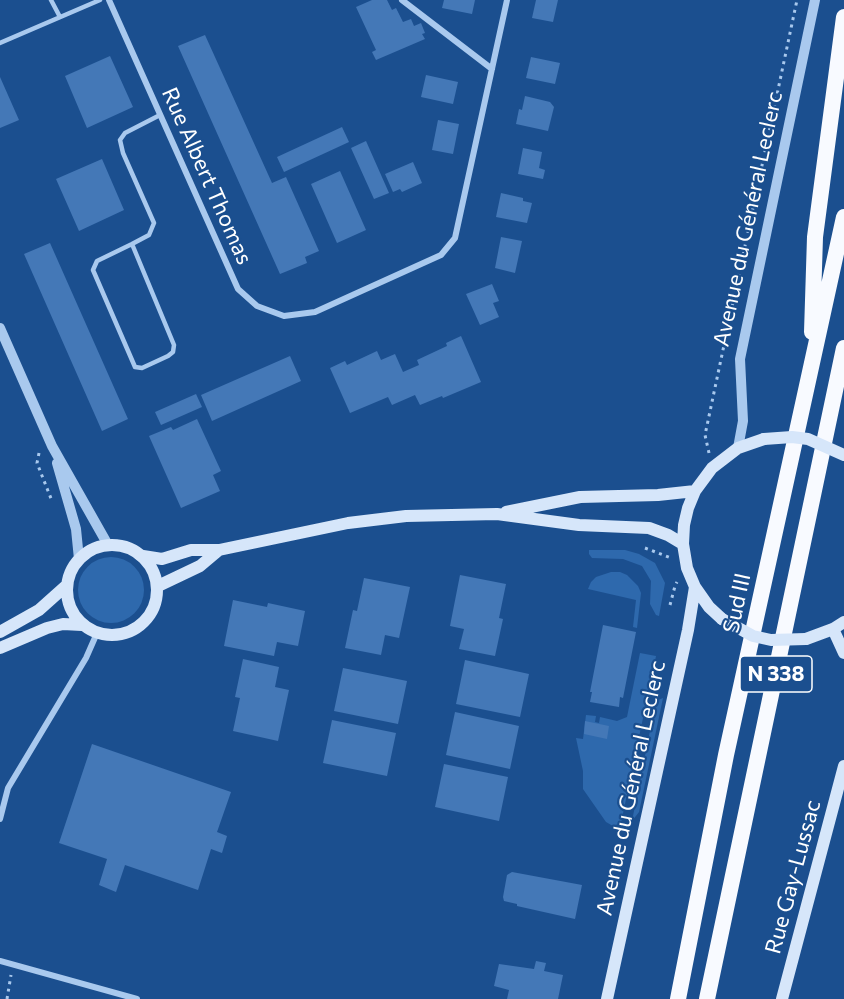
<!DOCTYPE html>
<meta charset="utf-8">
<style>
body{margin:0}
canvas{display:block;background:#1b4f8f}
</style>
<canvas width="844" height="999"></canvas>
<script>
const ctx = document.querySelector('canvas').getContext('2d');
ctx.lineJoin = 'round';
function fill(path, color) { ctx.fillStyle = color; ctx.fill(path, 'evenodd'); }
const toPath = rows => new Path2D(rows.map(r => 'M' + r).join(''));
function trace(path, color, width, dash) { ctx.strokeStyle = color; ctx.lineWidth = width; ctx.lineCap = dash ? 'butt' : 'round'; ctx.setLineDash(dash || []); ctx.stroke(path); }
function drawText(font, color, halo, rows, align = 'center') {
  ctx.font = font + ' Commissioner,sans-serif'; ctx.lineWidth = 4.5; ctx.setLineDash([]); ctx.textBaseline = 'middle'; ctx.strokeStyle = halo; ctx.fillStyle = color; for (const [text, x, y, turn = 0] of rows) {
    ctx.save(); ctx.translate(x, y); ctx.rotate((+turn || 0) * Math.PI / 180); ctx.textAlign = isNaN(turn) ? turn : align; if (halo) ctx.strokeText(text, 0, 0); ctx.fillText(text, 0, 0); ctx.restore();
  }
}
const green = toPath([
 [589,550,625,550,639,554,655,563,665,583,659,616,656,615,650,604,651,581,642,566,623,559,592,558,589,554],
 '78 590a33 33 0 1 1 66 0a33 33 0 1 1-66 0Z',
 [611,572,620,572,627,575,638,586,641,593,637,628,633,627,636,600,588,589,591,582,596,577],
 [640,653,656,656,621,823,613,826,606,822,583,789,583,771,576,738,583,739,586,715,596,716,595,722,599,723,600,717,617,721,627,717],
 [663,698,639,812,632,821,656,701]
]);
const building = toPath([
 [372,0,387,0,392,10,396,8,403,22,411,19,414,26,421,23,425,33,422,34,425,39,376,60,372,52,376,50,356,7],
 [444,0,475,0,472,14,442,8],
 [536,0,558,0,553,22,532,18],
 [205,35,272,183,286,177,319,251,305,257,307,263,280,274,178,46],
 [110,56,133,107,87,128,65,76],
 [531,57,560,63,555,84,526,78],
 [426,75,458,82,453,104,421,97],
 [0,77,19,120,0,128],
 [525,96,550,102,554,107,548,131,516,124,519,109,522,110],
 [438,120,459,124,453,154,432,150],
 [342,127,349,142,284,172,277,157],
 [366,141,389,193,374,199,351,148],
 [523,148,542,152,539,168,545,170,543,179,518,174],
 [102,159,124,210,79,231,56,179],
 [413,162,422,183,402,192,400,189,393,192,385,174],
 [340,171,366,230,337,243,311,184],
 [501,193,523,198,523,201,532,203,527,223,496,217],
 [501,237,522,241,515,273,495,268],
 [50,243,128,419,102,431,24,254],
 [492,284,499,301,493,303,499,317,480,325,466,294],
 [461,336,481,382,443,398,442,396,420,405,415,395,392,405,388,397,350,413,330,368,345,361,347,365,377,351,381,360,395,354,403,372,419,365,417,360,447,346,446,343],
 [290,356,301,381,212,421,201,395],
 [196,394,202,407,161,425,155,412],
 [197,419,221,471,213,475,220,491,181,508,149,436,171,427,173,430],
 [460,575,506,584,499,618,503,619,495,656,459,649,464,629,450,626],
 [364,578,410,587,399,638,385,635,381,655,345,648,353,610,357,611],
 [233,600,267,607,268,603,305,611,298,646,277,642,274,656,224,646],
 [603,625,636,632,623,698,620,697,619,707,590,702,592,692,590,692],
 [243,659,279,667,275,687,289,690,278,741,233,731,240,698,235,697],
 [465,660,529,674,520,717,456,704],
 [343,668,407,681,398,724,334,711],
 [455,712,519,726,510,769,446,755],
 [332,720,396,733,387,776,323,763],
 [585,721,609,726,607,739,584,734],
 [92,744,231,792,217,832,227,836,222,853,211,849,198,890,125,865,116,892,99,885,107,859,59,843],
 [444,764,508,777,499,821,435,807],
 [512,872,582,885,575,919,517,906,517,904,504,901,503,897,507,875],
 [536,961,546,963,544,971,563,975,558,999,507,999,509,990,494,986,499,964,534,969]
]);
const path = toPath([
 [39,453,37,463,52,501],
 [709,453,705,435,797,0],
 [645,548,671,558],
 [670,605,675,586,677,582],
 [7,999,11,975]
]);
const service = toPath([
 [51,0,60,17],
 [0,43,100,0],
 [132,244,174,345,173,352,168,356,142,368,135,367,93,270,97,261,132,244,149,235,154,223,123,153,120,140,125,133,160,115]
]);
const minor = toPath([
 [109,0,238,289,257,306,284,316,315,312,441,255,455,238,507,0],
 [402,0,492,69],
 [0,819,8,788,86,658,97,633],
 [0,961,137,999]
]);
const tertiary = toPath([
 [0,328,52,446,108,545],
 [738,448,743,421,740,359,815,0],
 [57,463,76,529,79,559]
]);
const secondary = toPath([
 [506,512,580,497,658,495,695,491],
 '67 590a45 45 0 1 1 90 0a45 45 0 1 1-90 0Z',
 [143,556,162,559,191,550,219,550,348,523,406,516,497,514,579,525,649,528,668,535,683,544],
 [158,586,200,566,219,550],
 [722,619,709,607,695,587,687,568,683,544,684,525,688,508,695,491,712,468,738,448,764,439],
 [833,629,844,653],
 [0,632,39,610,67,585],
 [806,639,833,629,844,622],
 [0,648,47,628,63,624,82,625],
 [607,999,688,630,695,587],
 [782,999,844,766]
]);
const trunk = toPath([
 [812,332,815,237,844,17],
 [678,999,726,755,844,217],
 [707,999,844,348]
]);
const secondaryBridge = toPath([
 [764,439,792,437,808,439,844,455],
 [722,619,753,636,771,640,806,639]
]);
const shields = [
 [776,674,72]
];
const shieldNames = [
 ["N 338",776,674]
];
const streetNames = [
 ["Rue Albert Thomas",207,176,66],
 ["Avenue du Général Leclerc",748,219,-78],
 ["Sud III",737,603,-78],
 ["Avenue du Général Leclerc",631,788,-78],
 ["Rue Gay-Lussac",793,877,-75]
];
fill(green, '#2e69ad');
fill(building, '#4478b7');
trace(path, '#a9c9ee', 3, [3, 4.5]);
trace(service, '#a9c9ee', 4.5);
trace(minor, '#a9c9ee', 6);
trace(tertiary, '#a9c9ee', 10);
trace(secondary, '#d6e6fa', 12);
trace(trunk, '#f8faff', 16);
trace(secondaryBridge, '#d6e6fa', 12);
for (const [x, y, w] of shields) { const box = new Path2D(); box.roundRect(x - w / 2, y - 18, w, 36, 4.5); ctx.fillStyle = '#1b4f8f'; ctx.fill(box); trace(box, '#fff', 1.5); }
drawText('bold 21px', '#fff', null, shieldNames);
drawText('22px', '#fff', '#1b4f8f', streetNames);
</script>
